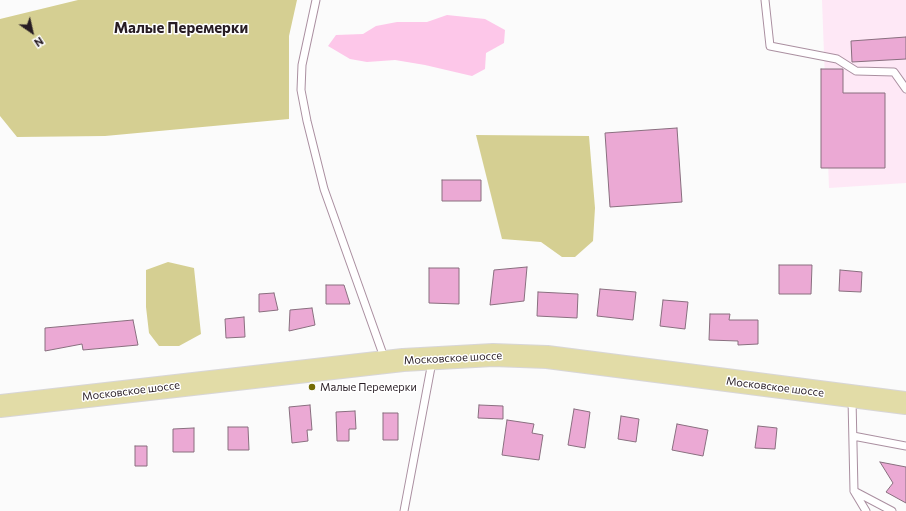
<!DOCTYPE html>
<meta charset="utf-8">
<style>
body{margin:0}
#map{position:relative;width:906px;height:511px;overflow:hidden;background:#fbfbfb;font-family:Commissioner,sans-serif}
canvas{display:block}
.north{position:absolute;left:12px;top:12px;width:40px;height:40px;-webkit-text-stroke:3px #fff;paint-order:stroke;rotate:146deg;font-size:11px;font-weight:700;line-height:16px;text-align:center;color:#271c23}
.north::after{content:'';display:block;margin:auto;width:14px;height:18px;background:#271c23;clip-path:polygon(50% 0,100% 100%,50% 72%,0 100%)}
</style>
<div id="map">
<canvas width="906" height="511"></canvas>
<div class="north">N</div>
</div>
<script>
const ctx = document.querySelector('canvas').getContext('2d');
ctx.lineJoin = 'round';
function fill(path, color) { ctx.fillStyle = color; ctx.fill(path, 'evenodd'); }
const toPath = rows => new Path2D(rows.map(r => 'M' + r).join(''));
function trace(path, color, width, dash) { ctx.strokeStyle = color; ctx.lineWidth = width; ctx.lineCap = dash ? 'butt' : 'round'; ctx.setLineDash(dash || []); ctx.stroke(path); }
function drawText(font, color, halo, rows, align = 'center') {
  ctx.font = font + ' Commissioner,sans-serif'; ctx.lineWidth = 3; ctx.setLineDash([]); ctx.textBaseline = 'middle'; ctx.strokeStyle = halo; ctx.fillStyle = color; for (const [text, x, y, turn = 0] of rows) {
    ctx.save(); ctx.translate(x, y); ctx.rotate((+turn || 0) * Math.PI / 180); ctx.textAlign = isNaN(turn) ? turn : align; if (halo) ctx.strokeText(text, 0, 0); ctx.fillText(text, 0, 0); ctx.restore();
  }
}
const built = toPath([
 [822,0,906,0,906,183,829,188]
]);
const green = toPath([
 [78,0,297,0,289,36,289,119,105,136,17,137,0,116,0,19],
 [476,135,589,136,595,208,593,241,575,257,562,257,541,242,502,239],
 [168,262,194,268,201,334,179,346,159,346,149,333,146,307,146,270]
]);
const water = toPath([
 [447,15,485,19,505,30,504,43,486,53,485,69,472,76,425,65,395,60,367,62,350,59,328,46,336,35,363,34,376,26,397,22,427,22]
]);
const building = toPath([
 [906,37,906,59,852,62,851,41,906,37],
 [821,69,843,69,843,93,885,93,885,168,821,168,821,69],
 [677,128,682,202,610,207,605,133,677,128],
 [442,180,481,180,481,201,442,201,442,180],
 [779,265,812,265,811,294,779,294,779,265],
 [527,267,524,301,490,305,494,270,527,267],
 [429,268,459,268,459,304,429,303,429,268],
 [840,270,862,272,861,292,839,291,840,270],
 [326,285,344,285,350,304,326,304,326,285],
 [600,289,636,292,633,320,597,316,600,289],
 [538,292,578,294,577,318,537,316,538,292],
 [274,293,278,310,259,312,259,294,274,293],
 [663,300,688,302,685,329,660,326,663,300],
 [312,308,315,325,289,331,290,310,312,308],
 [710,314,730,314,729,320,758,320,758,344,738,345,738,341,709,340,710,314],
 [244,317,245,337,226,338,225,319,244,317],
 [133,320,138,345,83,350,82,344,45,351,45,328,133,320],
 [310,405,312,430,307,430,308,441,292,443,289,407,310,405],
 [479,405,503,406,503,419,478,418,479,405],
 [574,409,590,412,585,448,568,445,574,409],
 [355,411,356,429,349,429,349,441,337,441,336,412,355,411],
 [383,413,398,413,398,440,383,440,383,413],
 [621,416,639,419,636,442,618,439,621,416],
 [507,420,534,424,532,433,543,435,539,460,502,455,507,420],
 [677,424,708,430,703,456,672,450,677,424],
 [758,426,777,428,775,449,755,448,758,426],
 [228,427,248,427,249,450,228,450,228,427],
 [194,428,194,452,173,452,173,429,194,428],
 [135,446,147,446,147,466,135,466,135,446],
 [880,462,906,467,906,503,886,492,893,483,880,462]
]);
const service = toPath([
 [316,0,302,65,301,90,307,121,324,189,385,360],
 [765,0,770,46,837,59,856,71,894,72,906,89],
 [852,399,854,491,866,511],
 [853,436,906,446],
 [854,491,892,511],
 [404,511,432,362]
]);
const primary = toPath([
 [0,406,403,360,493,355,547,357,906,403]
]);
const markers = [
 [312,387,4,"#746b05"]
];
const streetNames = [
 ["Московское шоссе",453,358,-3],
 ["Московское шоссе",775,387,7],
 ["Московское шоссе",131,391,-7]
];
const poiNames = [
 ["Малые Перемерки",320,387]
];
const districtNames = [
 ["Малые Перемерки",181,28]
];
fill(built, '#fee8f6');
fill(green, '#d5cf92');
fill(water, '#fdc7e9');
fill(building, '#eba9d4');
trace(building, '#896f7f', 1);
trace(service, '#aa8fa0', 9);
trace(primary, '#d8d6d7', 24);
trace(service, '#fff', 7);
trace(primary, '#e2dca7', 22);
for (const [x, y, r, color] of markers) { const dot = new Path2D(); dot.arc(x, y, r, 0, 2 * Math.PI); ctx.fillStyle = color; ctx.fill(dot); trace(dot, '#fff', 1.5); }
drawText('11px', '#271c23', '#fff', streetNames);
drawText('11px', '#271c23', '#fff', poiNames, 'left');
drawText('bold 15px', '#271c23', '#fff', districtNames);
</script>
